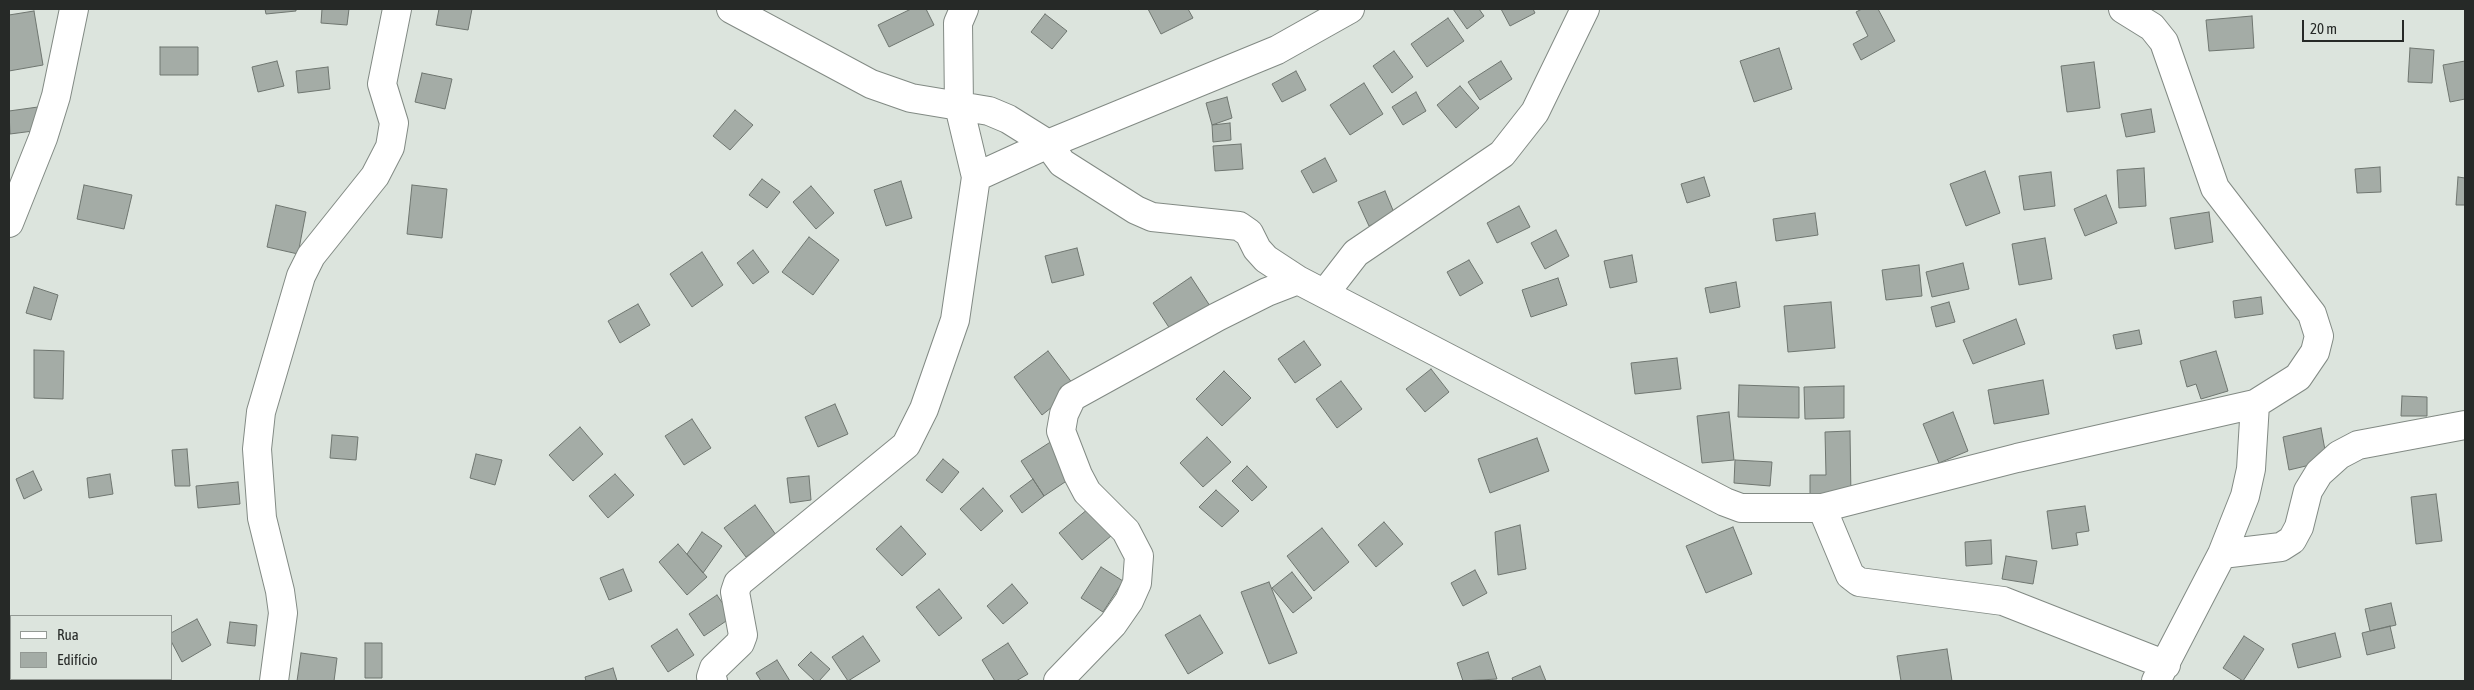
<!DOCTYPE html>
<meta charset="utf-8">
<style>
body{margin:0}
#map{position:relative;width:2474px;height:690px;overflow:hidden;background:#dce4dd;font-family:"Asap Condensed",sans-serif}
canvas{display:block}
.frame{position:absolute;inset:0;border:10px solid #262927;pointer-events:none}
.legend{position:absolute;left:10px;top:615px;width:162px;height:65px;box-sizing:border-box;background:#dce4dd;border:1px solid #939994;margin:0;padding:6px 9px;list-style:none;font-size:15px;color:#262927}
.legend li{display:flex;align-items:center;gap:10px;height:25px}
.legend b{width:25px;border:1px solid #939994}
.scale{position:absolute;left:2302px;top:20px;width:102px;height:22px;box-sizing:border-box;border:2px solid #262927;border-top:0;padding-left:6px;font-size:15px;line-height:18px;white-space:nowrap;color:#262927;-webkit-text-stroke:4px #dce4dd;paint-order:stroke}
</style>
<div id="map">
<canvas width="2474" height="690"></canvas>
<div class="frame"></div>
<ul class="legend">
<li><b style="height:6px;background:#fff"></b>Rua</li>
<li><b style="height:14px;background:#a4aca6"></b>Edifício</li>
</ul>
<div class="scale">20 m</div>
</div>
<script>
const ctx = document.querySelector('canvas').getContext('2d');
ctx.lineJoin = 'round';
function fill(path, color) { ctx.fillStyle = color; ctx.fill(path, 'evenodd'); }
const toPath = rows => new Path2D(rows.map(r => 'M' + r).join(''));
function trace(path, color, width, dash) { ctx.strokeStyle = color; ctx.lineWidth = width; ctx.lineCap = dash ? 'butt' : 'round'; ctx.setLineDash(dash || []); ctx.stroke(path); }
const building = toPath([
 [265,9,296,9,296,11,266,14,265,9],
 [322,9,349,9,347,25,321,23,322,9],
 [439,9,472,9,468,30,436,25,439,9],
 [911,9,926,9,934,25,889,47,878,25,911,9],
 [1148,9,1188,9,1193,18,1161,34,1148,9],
 [1453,9,1479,9,1484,16,1467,29,1453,9],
 [1501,9,1533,9,1535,13,1510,26,1501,9],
 [1862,9,1878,9,1895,41,1861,60,1853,44,1868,36,1856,12,1862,9],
 [34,11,43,65,9,71,9,15,34,11],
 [1045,14,1067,31,1052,49,1031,32,1045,14],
 [2252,16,2254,48,2209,51,2206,20,2252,16],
 [1448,18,1464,41,1427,67,1411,44,1448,18],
 [160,47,198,47,198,75,160,75,160,47],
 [1779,48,1792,89,1754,102,1740,61,1779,48],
 [2410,48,2434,50,2432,83,2408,82,2410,48],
 [1394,51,1413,77,1392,93,1373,66,1394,51],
 [277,61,284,86,258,92,252,67,277,61],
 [1501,61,1512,79,1480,100,1468,82,1501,61],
 [2465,61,2465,99,2450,102,2443,65,2465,61],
 [2094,62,2100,108,2067,112,2061,66,2094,62],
 [328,67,330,89,298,93,296,71,328,67],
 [1296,71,1306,90,1282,102,1272,84,1296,71],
 [422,73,452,79,445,109,415,102,422,73],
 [1364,83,1383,114,1350,135,1330,105,1364,83],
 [1460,86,1479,108,1456,128,1437,105,1460,86],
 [1416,92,1426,111,1403,125,1392,107,1416,92],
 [1227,97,1232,118,1212,125,1206,103,1227,97],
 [38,107,41,130,10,134,9,111,38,107],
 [2151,109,2155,132,2126,137,2121,114,2151,109],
 [735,110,753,125,730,150,713,136,735,110],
 [1230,123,1231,140,1213,142,1212,125,1230,123],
 [1241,144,1243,169,1215,171,1213,146,1241,144],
 [1325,158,1337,181,1313,193,1301,171,1325,158],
 [2380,167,2381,192,2357,193,2355,169,2380,167],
 [2144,168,2146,206,2119,208,2117,170,2144,168],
 [1985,171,2000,213,1966,226,1950,184,1985,171],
 [2051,172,2055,206,2024,210,2019,176,2051,172],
 [1704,177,1710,196,1687,203,1681,184,1704,177],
 [2458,177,2465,178,2465,205,2456,205,2458,177],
 [762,179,780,192,767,208,749,195,762,179],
 [901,181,912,218,886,226,874,190,901,181],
 [84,185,132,195,124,229,77,219,84,185],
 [412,185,447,189,442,238,407,234,412,185],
 [811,186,834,213,816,229,793,202,811,186],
 [1385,191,1395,215,1369,226,1358,202,1385,191],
 [2106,195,2117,223,2085,236,2074,209,2106,195],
 [276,205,306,212,298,254,267,247,276,205],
 [1519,206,1530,227,1497,243,1487,223,1519,206],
 [2209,212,2213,242,2175,249,2170,218,2209,212],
 [1815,213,1818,235,1776,241,1773,219,1815,213],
 [1556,230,1569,256,1545,269,1531,243,1556,230],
 [809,237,839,260,813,295,782,272,809,237],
 [2045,238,2052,279,2019,285,2012,244,2045,238],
 [1077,248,1084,275,1052,283,1045,256,1077,248],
 [753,250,769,272,753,284,737,263,753,250],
 [702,252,723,285,692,307,670,274,702,252],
 [1632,255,1637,282,1610,288,1604,261,1632,255],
 [1469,260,1483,283,1460,296,1447,272,1469,260],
 [1963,263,1969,289,1932,297,1926,272,1963,263],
 [1919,265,1922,296,1886,300,1882,270,1919,265],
 [1191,277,1210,306,1172,332,1153,303,1191,277],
 [1558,278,1567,305,1531,317,1522,290,1558,278],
 [1736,282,1740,307,1710,313,1705,288,1736,282],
 [34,287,58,295,51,320,26,313,34,287],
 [2261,297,2263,314,2235,318,2233,301,2261,297],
 [1831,302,1835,348,1788,352,1784,306,1831,302],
 [1949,302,1955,322,1936,327,1931,307,1949,302],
 [638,304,650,325,620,343,608,321,638,304],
 [2016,319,2025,344,1973,364,1963,340,2016,319],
 [2139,330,2142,344,2116,349,2113,335,2139,330],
 [1304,341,1321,365,1295,383,1278,359,1304,341],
 [34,350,64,351,63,399,34,398,34,350],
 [1048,351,1076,388,1042,415,1014,377,1048,351],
 [2216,351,2228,391,2201,399,2196,384,2187,387,2180,361,2216,351],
 [1677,358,1681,389,1635,394,1631,363,1677,358],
 [1431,369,1449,392,1425,412,1406,389,1431,369],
 [1224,371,1251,398,1222,426,1196,399,1224,371],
 [2043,380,2049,414,1994,424,1988,390,2043,380],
 [1341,381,1362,409,1337,428,1316,399,1341,381],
 [1739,385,1799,387,1799,418,1738,417,1739,385],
 [1844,386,1844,418,1805,419,1804,387,1844,386],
 [2402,396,2427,397,2427,416,2401,416,2402,396],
 [835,404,848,434,818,447,805,417,835,404],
 [1729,412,1734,460,1702,463,1697,416,1729,412],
 [1953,412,1968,451,1939,463,1923,424,1953,412],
 [692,419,711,448,684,465,665,436,692,419],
 [580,427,603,454,573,481,549,455,580,427],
 [2321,428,2327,461,2289,470,2283,437,2321,428],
 [1850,431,1851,498,1810,499,1810,475,1826,475,1825,432,1850,431],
 [332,435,358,437,356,460,330,458,332,435],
 [1207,437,1231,462,1203,487,1180,463,1207,437],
 [1537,438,1549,471,1490,493,1478,459,1537,438],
 [1052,441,1074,476,1044,496,1021,461,1052,441],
 [187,449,190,486,175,486,172,450,187,449],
 [476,454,502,460,495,485,470,478,476,454],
 [943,459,959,472,942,493,926,480,943,459],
 [1735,460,1772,462,1770,486,1734,483,1735,460],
 [1247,466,1267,487,1252,501,1232,481,1247,466],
 [33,471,42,490,24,499,16,479,33,471],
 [110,474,113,494,89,498,87,478,110,474],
 [615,474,634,495,608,518,589,496,615,474],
 [809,476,811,500,790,503,787,478,809,476],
 [1033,479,1044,496,1022,513,1010,496,1033,479],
 [238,482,240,504,198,508,196,486,238,482],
 [983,488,1003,511,981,531,960,509,983,488],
 [1216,490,1239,511,1222,527,1199,507,1216,490],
 [2436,494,2442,541,2416,544,2411,497,2436,494],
 [1094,504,1117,531,1082,560,1059,533,1094,504],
 [755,505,776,535,746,557,724,528,755,505],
 [2085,506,2089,531,2076,533,2078,545,2052,549,2047,511,2085,506],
 [1384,522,1403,544,1376,567,1358,545,1384,522],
 [1520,525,1526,569,1498,575,1495,532,1520,525],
 [901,526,926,554,902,576,876,549,901,526],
 [1733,527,1752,574,1706,593,1686,546,1733,527],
 [1322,528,1349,562,1314,591,1287,556,1322,528],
 [702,532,722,546,703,573,687,554,702,532],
 [1991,540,1992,564,1966,566,1965,542,1991,540],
 [678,544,707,577,687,595,659,562,678,544],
 [2006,556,2037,561,2033,584,2002,579,2006,556],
 [1101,567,1123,581,1103,612,1081,598,1101,567],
 [623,569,632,591,609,600,600,578,623,569],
 [1475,570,1487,593,1463,606,1451,583,1475,570],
 [1292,572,1312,598,1293,613,1272,588,1292,572],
 [1269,582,1297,653,1269,664,1241,592,1269,582],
 [1012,584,1028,603,1003,624,987,606,1012,584],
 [939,589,962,618,939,636,916,607,939,589],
 [717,595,732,617,704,636,689,614,717,595],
 [2391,603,2396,625,2370,631,2365,609,2391,603],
 [1200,615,1223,653,1188,674,1165,635,1200,615],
 [197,619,211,645,182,662,171,641,171,633,197,619],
 [230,622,257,625,255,646,227,643,230,622],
 [2390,626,2395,648,2367,655,2362,633,2390,626],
 [677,629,694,655,668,672,651,646,677,629],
 [2335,633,2341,657,2298,668,2292,644,2335,633],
 [863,636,880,661,848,681,832,657,863,636],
 [2244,636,2264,649,2243,681,2223,668,2244,636],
 [365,643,382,643,382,678,365,678,365,643],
 [1008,643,1028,674,1016,681,995,681,982,660,1008,643],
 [1947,649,1952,681,1901,681,1897,656,1947,649],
 [811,652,830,669,819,681,815,681,798,665,811,652],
 [1488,652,1497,679,1463,681,1457,663,1488,652],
 [301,653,337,658,334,681,297,681,301,653],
 [777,660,790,681,761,681,756,673,777,660],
 [1540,666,1546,681,1513,681,1512,678,1540,666],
 [613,668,617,681,586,681,585,677,613,668]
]);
const minor = toPath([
 [731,9,871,84,911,98,989,111,1008,119,1048,144,1062,163,1136,210,1152,217,1239,226,1249,233,1257,249,1266,259,1298,280,1725,502,1741,508,1822,508,1850,575,1859,582,2003,601,2166,665],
 [2123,9,2152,27,2164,42,2215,188,2312,314,2319,336,2315,352,2298,377,2255,404,2251,469,2245,496,2222,554,2156,681],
 [976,177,1048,144,1277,50,1350,9],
 [9,223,43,138,56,96,74,9],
 [1325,293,1356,253,1502,154,1535,112,1585,9],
 [1822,508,2017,458,2255,404],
 [2222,554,2281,547,2292,540,2299,527,2308,491,2319,473,2339,455,2358,445,2465,425],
 [274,681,283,613,280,591,262,518,257,449,261,412,301,276,311,256,375,176,390,147,394,123,382,84,397,9],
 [713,681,711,677,714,668,740,643,743,635,735,592,738,583,906,445,924,409,955,320,976,177,959,106,958,23,964,9],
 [1058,681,1113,624,1129,601,1137,583,1139,556,1126,531,1087,492,1078,475,1061,431,1064,414,1072,397,1217,317,1267,292,1298,280]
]);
fill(building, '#a4aca6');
trace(building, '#6f7670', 1);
trace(minor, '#828a84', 30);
trace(minor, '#fff', 28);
</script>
